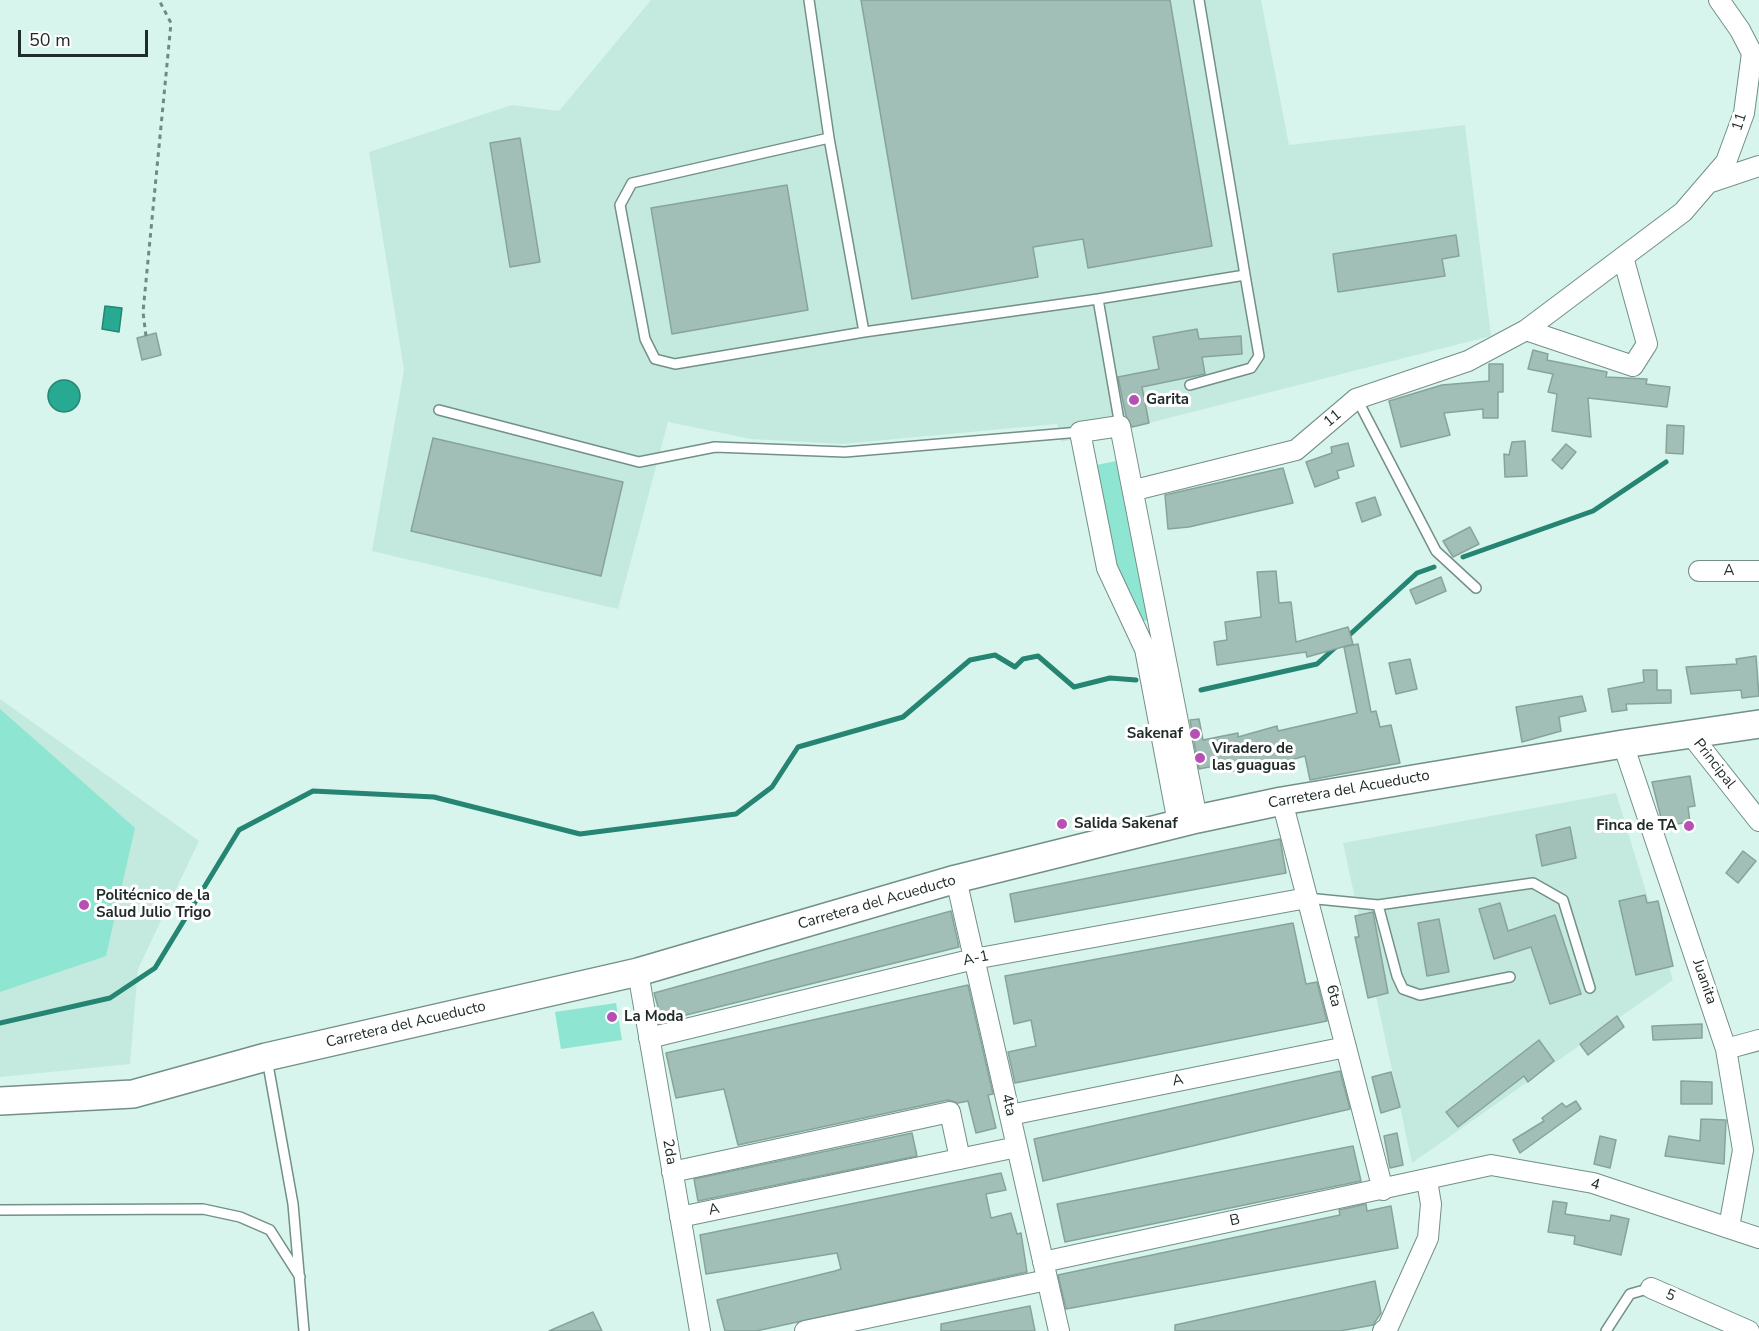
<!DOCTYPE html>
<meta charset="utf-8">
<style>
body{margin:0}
#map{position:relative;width:1759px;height:1331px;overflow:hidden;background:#d7f5ed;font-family:"Nunito Sans",sans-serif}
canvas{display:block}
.scale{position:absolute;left:18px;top:30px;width:130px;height:27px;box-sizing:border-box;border:3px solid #202c29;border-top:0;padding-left:8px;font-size:18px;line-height:21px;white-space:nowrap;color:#202c29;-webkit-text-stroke:4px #fff;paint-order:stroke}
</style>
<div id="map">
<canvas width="1759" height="1331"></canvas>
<div class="scale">50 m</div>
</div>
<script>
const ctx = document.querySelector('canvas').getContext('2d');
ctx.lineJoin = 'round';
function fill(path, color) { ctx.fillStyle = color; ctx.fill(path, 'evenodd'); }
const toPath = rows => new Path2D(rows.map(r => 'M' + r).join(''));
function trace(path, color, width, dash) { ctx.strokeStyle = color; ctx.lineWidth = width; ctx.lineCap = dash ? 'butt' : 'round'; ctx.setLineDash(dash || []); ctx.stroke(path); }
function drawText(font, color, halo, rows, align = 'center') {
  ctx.font = font + ' "Nunito Sans",sans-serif'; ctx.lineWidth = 6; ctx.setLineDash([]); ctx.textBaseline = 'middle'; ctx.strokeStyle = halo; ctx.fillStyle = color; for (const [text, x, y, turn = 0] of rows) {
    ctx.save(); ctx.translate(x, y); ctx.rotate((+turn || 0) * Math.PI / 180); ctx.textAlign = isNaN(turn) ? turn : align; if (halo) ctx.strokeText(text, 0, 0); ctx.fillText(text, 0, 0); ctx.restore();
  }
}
const built = toPath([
 [651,0,1261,0,1289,145,1465,125,1491,336,1149,423,1061,442,1057,424,842,444,751,439,668,422,618,609,372,551,404,370,369,152,512,105,559,111],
 [0,699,199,841,138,969,130,1064,0,1077],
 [1616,793,1673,980,1412,1163,1343,843]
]);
const green = toPath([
 [1122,460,1151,619,1146,621,1142,620,1114,563,1096,465],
 [0,709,135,828,106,956,0,992],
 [616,1003,622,1040,561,1049,555,1012]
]);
const water = toPath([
 [105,306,122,308,119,332,102,329,105,306],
 '48 396a16 16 0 1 1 32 0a16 16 0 1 1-32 0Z'
]);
const stream = toPath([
 [1463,557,1593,511,1666,462],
 [1345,639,1417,573,1434,567],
 [1201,690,1317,664,1338,645],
 [0,1023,110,998,155,968,239,830,313,791,434,797,580,834,736,814,772,787,798,747,903,717,970,660,995,655,1015,667,1023,659,1038,656,1074,687,1110,678,1136,680]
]);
const building = toPath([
 [861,0,1170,0,1212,246,1088,268,1083,239,1033,247,1038,277,912,299,861,0],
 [520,138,540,262,510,267,490,143,520,138],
 [787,185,808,310,672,334,651,208,787,185],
 [1456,235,1459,256,1442,259,1445,276,1338,292,1333,254,1456,235],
 [1197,329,1199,339,1241,336,1242,354,1202,357,1205,374,1142,387,1149,423,1132,427,1126,416,1118,377,1159,369,1153,337,1197,329],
 [156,333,161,355,142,360,137,338,156,333],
 [1533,350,1548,354,1547,360,1607,372,1606,377,1647,379,1646,384,1670,387,1667,407,1588,398,1591,437,1552,431,1557,394,1548,392,1553,374,1528,369,1533,350],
 [1489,364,1503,364,1503,392,1498,392,1498,418,1483,418,1483,409,1444,413,1450,435,1401,447,1389,401,1442,385,1489,381,1489,364],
 [1667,425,1684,426,1683,454,1666,453,1667,425],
 [433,438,623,482,601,576,411,531,433,438],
 [1525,441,1527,476,1505,477,1504,454,1509,455,1512,442,1525,441],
 [1348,443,1354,466,1337,471,1339,478,1315,487,1306,462,1332,453,1331,447,1348,443],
 [1566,444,1576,452,1562,469,1552,460,1566,444],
 [1283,468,1293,503,1189,527,1168,529,1165,495,1283,468],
 [1375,497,1381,515,1362,522,1356,503,1375,497],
 [1470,527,1479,544,1453,557,1443,541,1470,527],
 [1276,571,1279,603,1291,602,1296,642,1348,627,1353,644,1307,657,1306,652,1217,665,1214,642,1227,640,1225,622,1261,617,1257,572,1276,571],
 [1441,577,1446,591,1416,604,1410,590,1441,577],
 [1358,644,1371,712,1376,711,1380,727,1391,725,1400,763,1310,780,1305,756,1269,766,1225,772,1224,764,1199,769,1190,720,1199,719,1203,740,1238,733,1238,737,1277,726,1278,731,1357,713,1344,647,1358,644],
 [1756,656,1759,696,1742,698,1741,690,1691,694,1686,667,1737,664,1736,659,1756,656],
 [1410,659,1417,689,1396,694,1389,663,1410,659],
 [1643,670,1657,670,1657,690,1671,690,1671,703,1626,704,1627,710,1612,712,1608,689,1644,682,1643,670],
 [1582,696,1586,711,1559,717,1561,731,1522,742,1516,707,1582,696],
 [1690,776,1695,806,1688,807,1690,822,1663,826,1652,782,1690,776],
 [1570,827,1576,858,1542,866,1536,835,1570,827],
 [1280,839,1286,873,1015,922,1010,894,1280,839],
 [1743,851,1756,861,1738,883,1726,873,1743,851],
 [1645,895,1647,903,1658,901,1673,966,1636,975,1619,901,1645,895],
 [1500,903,1508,931,1555,915,1581,994,1550,1004,1531,947,1494,959,1479,909,1500,903],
 [951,911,959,947,662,1021,654,993,951,911],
 [1373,912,1388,993,1368,998,1355,937,1359,937,1355,916,1373,912],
 [1439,919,1449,972,1427,976,1418,923,1439,919],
 [1293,923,1306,984,1317,982,1327,1021,1015,1083,1008,1052,1036,1046,1031,1020,1014,1024,1005,976,1293,923],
 [968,985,993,1094,988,1095,996,1128,976,1133,968,1101,958,1103,948,1100,738,1145,724,1089,676,1098,666,1053,968,985],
 [1617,1016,1624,1027,1588,1055,1580,1044,1617,1016],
 [1702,1024,1702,1038,1653,1040,1652,1026,1702,1024],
 [1539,1040,1554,1061,1528,1082,1524,1076,1458,1127,1446,1112,1539,1040],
 [1340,1071,1350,1109,1043,1181,1034,1139,1340,1071],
 [1391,1072,1400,1107,1381,1113,1372,1077,1391,1072],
 [1681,1081,1712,1082,1712,1104,1681,1104,1681,1081],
 [1576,1101,1581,1109,1520,1153,1513,1140,1544,1121,1542,1118,1562,1103,1566,1107,1576,1101],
 [1701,1119,1726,1120,1724,1164,1665,1156,1669,1136,1700,1141,1701,1119],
 [912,1133,917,1156,698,1201,694,1179,912,1133],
 [1397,1133,1403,1165,1390,1168,1384,1136,1397,1133],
 [1600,1136,1616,1140,1610,1168,1594,1164,1600,1136],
 [1353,1146,1361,1181,1065,1242,1057,1204,1353,1146],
 [1001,1173,1006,1190,986,1194,991,1218,1011,1213,1017,1234,1021,1233,1027,1272,756,1331,725,1331,717,1300,835,1271,841,1269,837,1253,706,1274,700,1235,1001,1173],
 [1553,1201,1567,1203,1565,1214,1610,1221,1611,1215,1629,1219,1621,1255,1574,1244,1575,1236,1548,1232,1553,1201],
 [1366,1204,1367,1211,1391,1206,1398,1248,1066,1309,1058,1275,1340,1215,1339,1210,1366,1204],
 [1375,1281,1381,1313,1373,1325,1340,1331,1175,1331,1175,1325,1375,1281],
 [1030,1306,1035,1331,941,1331,941,1324,1030,1306],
 [593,1312,602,1331,549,1331,593,1312]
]);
const path = toPath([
 [146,336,143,312,171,23,159,0]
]);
const lane = toPath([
 [809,0,829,138,632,183,620,205,645,339,655,359,675,364,864,332,1098,299,1245,275,1199,0],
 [829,138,864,332],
 [1098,299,1120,426],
 [1190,385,1251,368,1259,356,1245,275],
 [1357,399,1436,551,1476,588],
 [439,410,639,462,715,447,845,452,1080,432],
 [1307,898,1378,905,1533,883,1563,900,1590,988],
 [1378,905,1397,976,1403,989,1420,995,1510,977],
 [267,1059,293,1204,304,1331],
 [0,1210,203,1209,240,1217,270,1230,300,1277],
 [1606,1331,1630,1294,1651,1288]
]);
const street = toPath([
 [1719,0,1740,30,1757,63],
 [1708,183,1759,166],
 [1526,330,1633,366,1647,344,1623,257],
 [1135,490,1296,450,1356,399,1468,361,1526,330,1683,212,1726,162,1744,113,1752,53],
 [1699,571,1759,571],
 [1691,735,1759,821],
 [1623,744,1726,1049,1743,1150,1729,1227],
 [1282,801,1383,1190],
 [1178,823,1145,649,1107,568,1080,432,1120,426,1197,819],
 [956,879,1059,1331],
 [638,972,700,1331],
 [649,1038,974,959,1307,898],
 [1726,1049,1759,1040],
 [1010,1115,1346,1047],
 [672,1172,950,1112,960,1159],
 [680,1217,1017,1147],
 [1043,1262,1491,1165,1593,1183,1759,1238],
 [1651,1288,1749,1331],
 [805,1331,1047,1280],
 [1383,1331,1388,1327,1428,1238,1431,1204,1427,1181]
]);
const secondary = toPath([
 [0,1101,133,1094,266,1057,638,972,956,879,1197,819,1282,801,1623,744,1759,724]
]);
const markers = [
 [1134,400,6,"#b650b4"],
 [1195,734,6,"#b650b4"],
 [1200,758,6,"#b650b4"],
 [1062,824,6,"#b650b4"],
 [1689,826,6,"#b650b4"],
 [84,905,6,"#b650b4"],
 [612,1017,6,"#b650b4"]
];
const streetNames = [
 ["11",1740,122,-72],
 ["11",1333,419,-40],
 ["A",1729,571],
 ["Principal",1714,764,52],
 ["Carretera del Acueducto",1349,790,-10],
 ["Carretera del Acueducto",877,903,-16],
 ["A-1",976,959,-12],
 ["Juanita",1704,982,71],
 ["6ta",1333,996,75],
 ["Carretera del Acueducto",406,1025,-13],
 ["A",1178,1081,-11],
 ["4ta",1008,1105,77],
 ["2da",669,1152,80],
 ["4",1595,1185,16],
 ["A",714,1210,-12],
 ["B",1235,1221,-12],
 ["5",1670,1296,24]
];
const poiNames = [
 ["Garita",1146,400],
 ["Sakenaf",1183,734,"right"],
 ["Viradero de",1212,749],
 ["las guaguas",1212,766],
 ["Salida Sakenaf",1074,824],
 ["Finca de TA",1677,826,"right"],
 ["Politécnico de la",96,896],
 ["Salud Julio Trigo",96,913],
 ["La Moda",624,1017]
];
fill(built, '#c4eae0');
fill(green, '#8ee5d1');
fill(water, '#27a992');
trace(water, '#258472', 1.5);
trace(stream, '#258472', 5);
fill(building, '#a1beb7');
trace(building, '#87a49c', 1.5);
trace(lane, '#738f88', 12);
trace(street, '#738f88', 22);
trace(secondary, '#738f88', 30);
trace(path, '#748883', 3, [4.5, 4.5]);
trace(lane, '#fff', 9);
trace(street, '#fff', 20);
trace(secondary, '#fff', 27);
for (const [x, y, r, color] of markers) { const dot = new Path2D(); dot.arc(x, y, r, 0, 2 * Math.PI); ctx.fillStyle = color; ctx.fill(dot); trace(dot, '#fff', 2); }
drawText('15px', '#202c29', '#fff', streetNames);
drawText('bold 15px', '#202c29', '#fff', poiNames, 'left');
</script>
